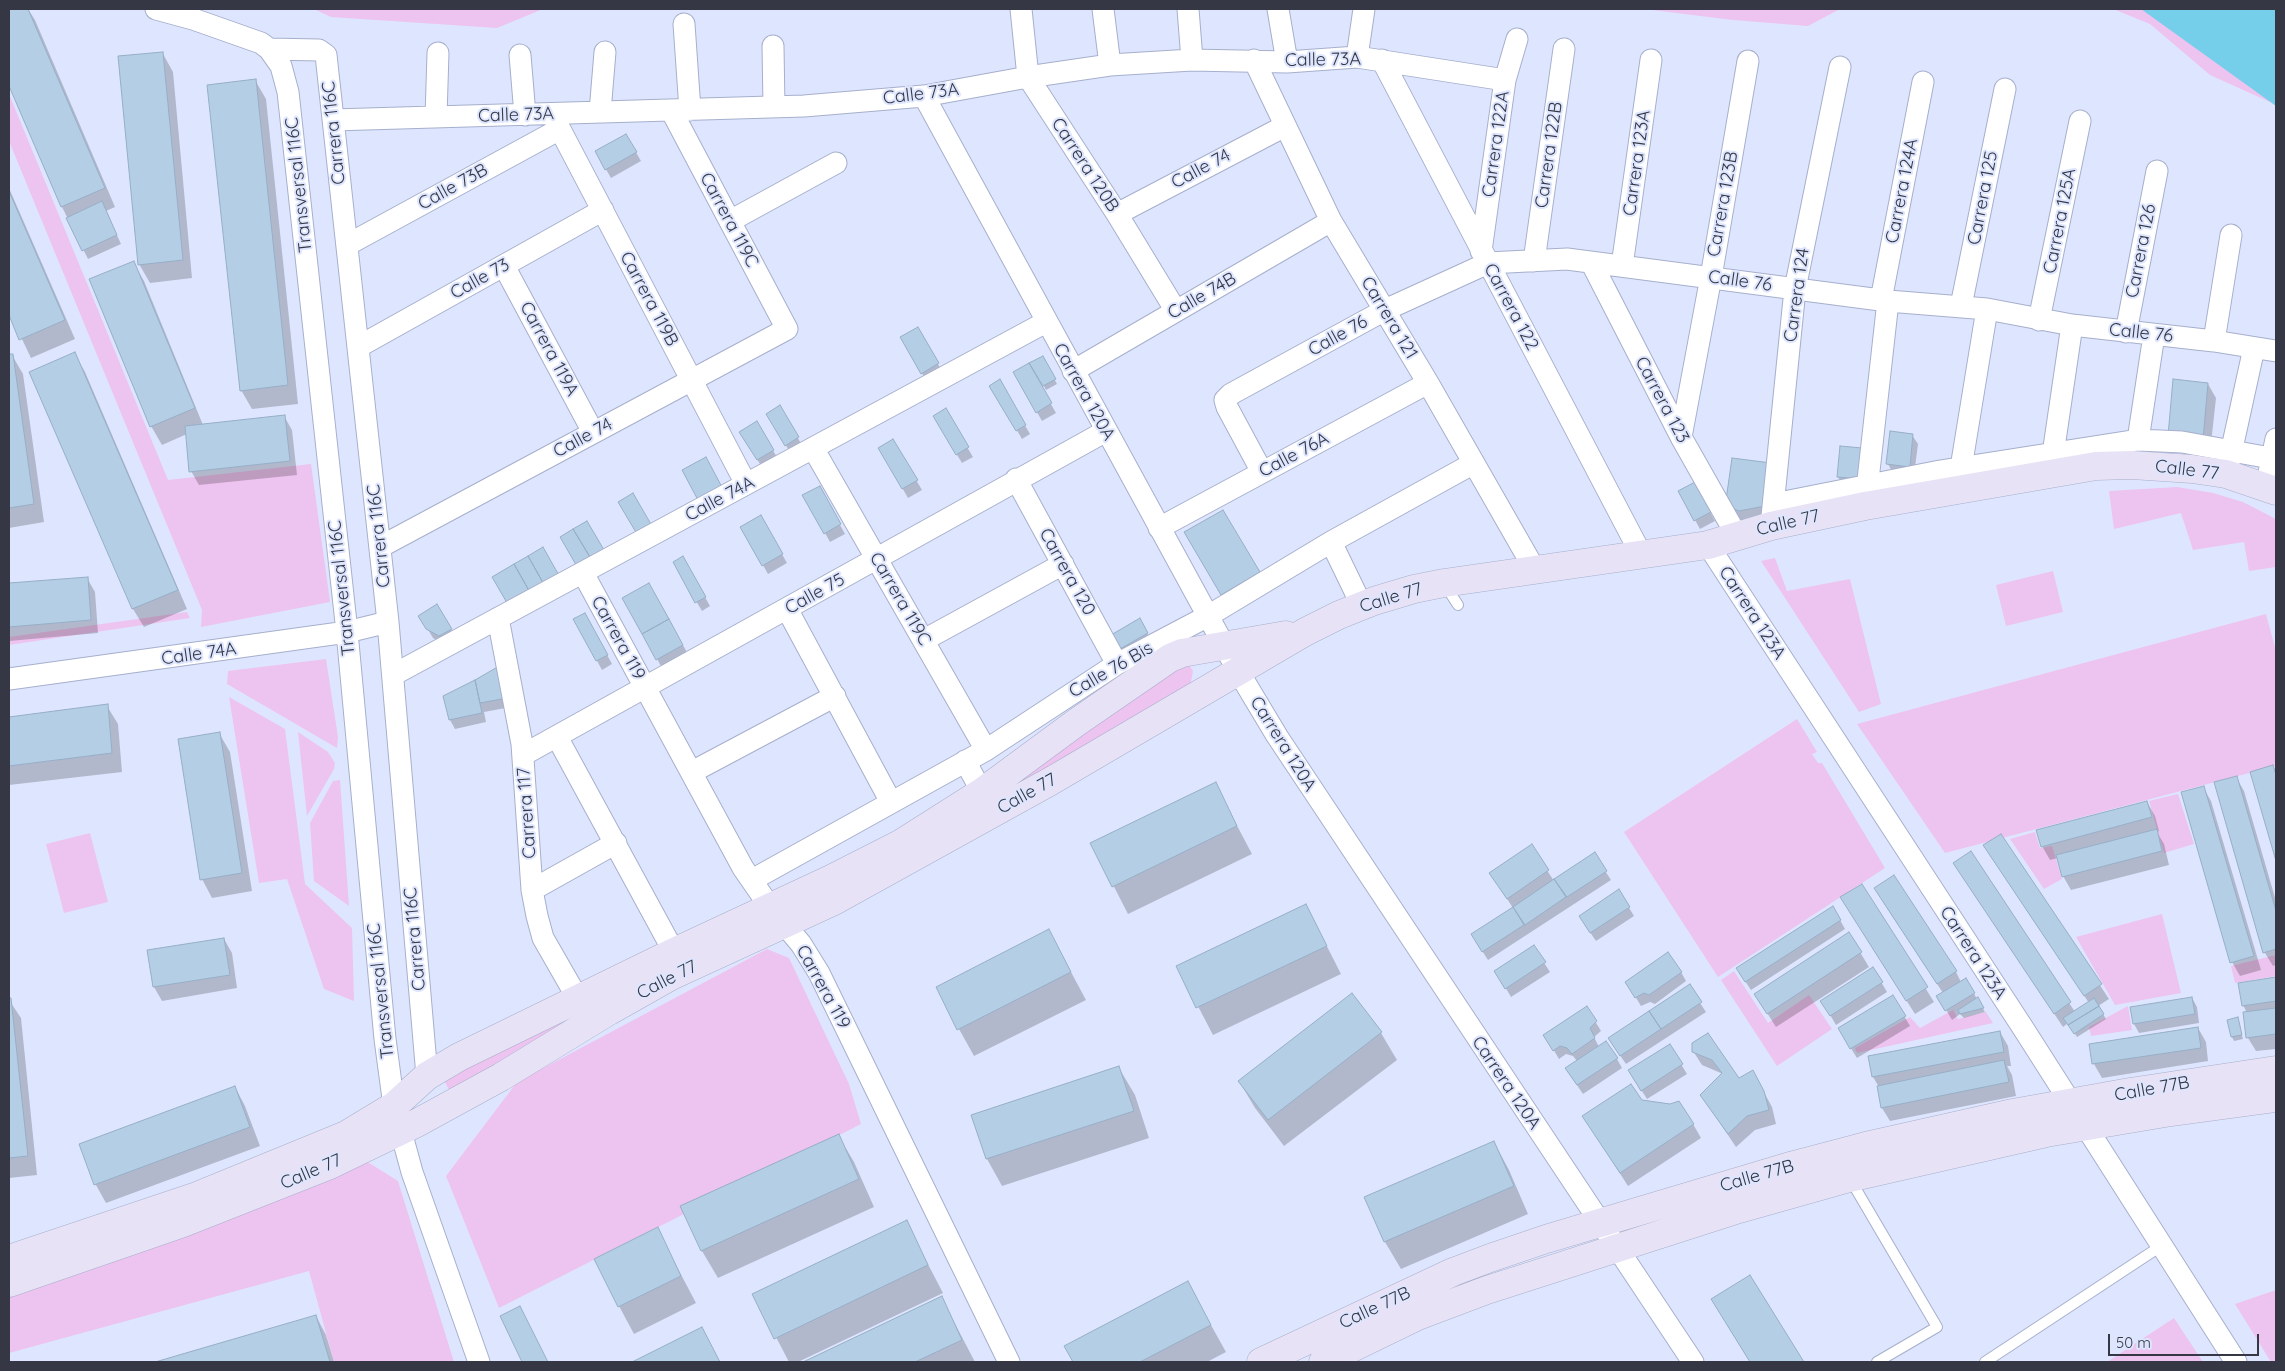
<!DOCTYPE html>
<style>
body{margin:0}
#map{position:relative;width:2285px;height:1371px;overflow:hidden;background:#dee6ff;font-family:Quicksand,sans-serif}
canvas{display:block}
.frame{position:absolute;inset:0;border:10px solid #353844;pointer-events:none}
.scale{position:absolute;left:2108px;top:1334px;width:151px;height:22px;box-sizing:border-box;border:2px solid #353844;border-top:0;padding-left:6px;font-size:15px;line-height:18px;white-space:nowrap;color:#353844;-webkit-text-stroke:4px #dee6ff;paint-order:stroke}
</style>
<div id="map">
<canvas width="2285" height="1371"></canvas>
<div class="frame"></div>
<div class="scale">50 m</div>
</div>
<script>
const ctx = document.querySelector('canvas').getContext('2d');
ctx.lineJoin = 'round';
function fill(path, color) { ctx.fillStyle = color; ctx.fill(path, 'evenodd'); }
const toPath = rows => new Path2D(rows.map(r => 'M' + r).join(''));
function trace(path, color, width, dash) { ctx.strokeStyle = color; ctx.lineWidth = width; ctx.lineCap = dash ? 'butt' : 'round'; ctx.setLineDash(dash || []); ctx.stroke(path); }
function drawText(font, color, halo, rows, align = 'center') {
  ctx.font = font + ' Quicksand,sans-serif'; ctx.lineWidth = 4; ctx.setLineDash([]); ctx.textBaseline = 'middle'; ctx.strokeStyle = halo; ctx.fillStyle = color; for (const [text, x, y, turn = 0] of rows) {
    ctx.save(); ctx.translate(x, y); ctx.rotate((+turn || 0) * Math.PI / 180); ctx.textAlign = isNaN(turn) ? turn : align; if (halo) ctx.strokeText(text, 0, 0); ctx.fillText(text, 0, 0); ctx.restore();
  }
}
const green = toPath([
 [314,9,543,9,497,28,331,17],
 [1644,9,1840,9,1808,26,1733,20],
 [2113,9,2276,9,2272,103,2210,75,2150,24],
 [9,94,168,480,311,464,330,602,201,627,202,610,9,141],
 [2177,487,2213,493,2243,502,2276,519,2276,567,2249,571,2244,542,2193,550,2181,513,2114,529,2109,491],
 [1775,558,1787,591,1850,579,1881,704,1859,712,1761,561],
 [2053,571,2063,612,2006,626,1996,585],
 [187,612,190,618,9,645,9,637],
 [2266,614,2276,651,2276,766,1945,853,1857,724],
 [326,659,338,737,337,748,227,684,228,671],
 [1188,663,1193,671,1191,682,1185,691,951,825,1078,729],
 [229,697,285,729,305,884,352,928,354,1001,324,989,287,879,259,883],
 [1797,719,1817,752,1812,754,1818,763,1822,763,1885,868,1718,977,1624,832],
 [298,732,328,752,335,763,334,769,307,816],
 [340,780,349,906,314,881,310,823,333,781],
 [2178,794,2194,844,2164,853,2149,801],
 [2035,832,2040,848,2052,846,2062,879,2044,889,2010,839],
 [90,833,108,902,64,913,46,844],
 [2162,914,2181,993,2115,1005,2076,937],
 [767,949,789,958,849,1084,861,1124,499,1308,446,1176,517,1082],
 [2276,955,2276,976,2235,983,2231,966],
 [1734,971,1768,1023,1809,995,1832,1029,1777,1066,1721,980],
 [648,973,451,1094,442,1076],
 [2128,1006,2132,1030,2091,1036,2089,1027],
 [1953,1010,1958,1019,1986,1012,1993,1023,1857,1053,1855,1048,1910,1017,1920,1028],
 [366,1161,398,1181,454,1362,334,1362,309,1271,9,1353,9,1293],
 [2276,1290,2276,1362,2271,1362,2235,1304],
 [2174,1318,2203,1362,2107,1362]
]);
const water = toPath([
 [2141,9,2276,9,2276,106]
]);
const shadow = toPath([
 [9,9,28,9,35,20,115,207,106,211,121,244,88,259,62,207,9,83],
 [163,54,173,72,192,278,150,283,139,264],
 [255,80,266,99,298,404,252,409,241,390],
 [626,135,641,161,611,178,596,152],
 [9,188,75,339,31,358,9,312],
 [133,262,144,281,203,425,284,416,292,430,297,475,199,485,191,471,187,434,162,445,151,426],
 [918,329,943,373,927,382,902,338],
 [74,353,85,372,187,609,144,627,133,609,31,372],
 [12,355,23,374,44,522,9,528,9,356],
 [1042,357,1057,384,1046,390,1039,377,1036,378,1056,413,1042,421,1015,373],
 [999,381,1030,434,1022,439,991,386],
 [2208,384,2216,398,2210,453,2177,450],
 [780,407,803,447,791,454,768,414],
 [945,410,973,457,962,463,934,417],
 [757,423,778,459,763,469,741,432],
 [1912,435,1918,444,1914,475,1893,473,1888,464],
 [893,441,922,490,908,498,880,449],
 [1841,448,1866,458,1843,486,1838,477],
 [1733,460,1773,519,1743,523,1736,514,1728,500],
 [819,487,845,534,830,542,804,495],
 [1700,493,1715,521,1700,529,1695,520],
 [1222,511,1266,587,1230,608,1186,533],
 [761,517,787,563,768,574,742,528],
 [683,558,710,606,702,611,674,563],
 [87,578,95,592,98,633,9,641,9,584],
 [649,585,688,654,662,668,624,598],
 [436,606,456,638,445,645,433,638,420,616],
 [575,620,590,623,612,664,602,670],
 [1139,620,1152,642,1126,658,1113,635],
 [501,666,511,707,484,712,486,722,455,729,450,720,445,696],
 [107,706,118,724,122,772,9,785,9,719],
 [219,733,230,752,252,891,212,898,202,879],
 [2273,766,2276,772,2276,857,2252,772],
 [2236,777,2244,791,2276,901,2276,965,2273,966,2265,953,2215,783],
 [1215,784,1252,854,1128,914,1092,844],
 [2203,787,2211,801,2261,970,2240,976,2232,962],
 [2147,802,2155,816,2159,831,2157,832,2164,844,2169,865,2071,890,2063,876,2058,858,2050,860,2042,846],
 [2001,835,2109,999,2098,1006,2106,1019,2077,1037,2068,1023,2063,1027,1963,877,1971,853,2075,1012,2089,1003,1993,859],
 [1531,846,1554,881,1594,854,1611,880,1488,960,1477,943,1513,908,1496,882],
 [1862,886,1934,1002,1915,1014,1850,912],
 [1619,891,1634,916,1596,941,1585,925],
 [1883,902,1956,972,1961,982,1965,979,1985,1012,1964,1018,1960,1014,1952,1020,1938,996,1943,993],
 [1306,905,1341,974,1213,1035,1177,966],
 [1840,920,1845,929,1751,990,1743,978],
 [1049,931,1086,1000,974,1056,959,1029],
 [1849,934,1869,967,1776,1027,1764,1008],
 [224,939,232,953,237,988,162,1001,154,987],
 [1534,947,1550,972,1511,997,1501,980],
 [1873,968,1887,992,1836,1025,1822,1001],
 [1681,972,1686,981,1655,1004,1650,1002,1641,1006,1632,991],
 [2276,979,2276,1049,2256,1051,2248,1038,2247,1013,2243,1005,2240,984],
 [1352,995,1381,1033,1397,1060,1284,1146,1255,1108,1239,1081],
 [1893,997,1910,1026,1857,1058,1839,1029],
 [2192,998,2197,1007,2199,1023,2139,1033,2134,1024],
 [9,1000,21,1018,37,1175,9,1178],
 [1700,1003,1706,1012,1626,1064,1615,1048],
 [1587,1008,1601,1031,1594,1037,1599,1047,1617,1059,1622,1068,1583,1094,1566,1069,1577,1061,1573,1056,1566,1054,1559,1059,1545,1035],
 [2237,1019,2243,1039,2234,1041,2232,1037],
 [2198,1028,2206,1042,2208,1061,2102,1078,2094,1064,2091,1045],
 [2000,1032,2008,1046,2011,1066,2007,1066,2012,1075,2016,1096,1890,1121,1882,1108,1879,1087,1873,1077],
 [1693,1044,1738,1080,1760,1085,1772,1107,1776,1124,1755,1130,1736,1147,1701,1095,1723,1074,1702,1065,1693,1051],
 [1670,1046,1687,1074,1647,1099,1635,1080],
 [1119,1068,1135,1095,1149,1138,1002,1186,987,1159,972,1116],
 [235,1087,245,1106,260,1146,106,1203,96,1185,81,1145],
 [1641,1101,1693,1124,1701,1138,1628,1186,1592,1130],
 [838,1135,854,1162,874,1207,718,1278,702,1251,682,1207],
 [1494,1142,1509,1170,1528,1214,1401,1269,1385,1242,1366,1198],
 [906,1222,943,1293,798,1362,789,1362,754,1295],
 [657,1229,696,1303,634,1334,619,1306],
 [1750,1276,1803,1362,1750,1362,1723,1318],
 [1187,1282,1226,1352,1207,1362,1074,1362,1066,1347],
 [941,1297,975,1362,806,1362],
 [316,1316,326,1335,334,1362,160,1362],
 [701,1329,720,1362,635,1362]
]);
const building = toPath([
 [9,9,28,9,105,188,61,207,9,86,9,9],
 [163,52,183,260,138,265,118,56,163,52],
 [256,79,288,385,240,391,207,85,256,79],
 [626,134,637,152,605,170,595,151,626,134],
 [9,191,65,320,19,340,9,315,9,191],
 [102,201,117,235,82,251,66,218,102,201],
 [134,261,195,408,150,427,89,279,134,261],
 [918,327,939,363,921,374,900,337,918,327],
 [75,352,178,590,132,609,29,372,75,352],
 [9,354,13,354,34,504,9,508,9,354],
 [1043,356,1056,379,1043,386,1029,363,1043,356],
 [1029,363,1052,403,1036,413,1013,372,1029,363],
 [1000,379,1026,425,1016,431,989,386,1000,379],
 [2173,379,2208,383,2203,440,2168,436,2173,379],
 [780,405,799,437,785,446,766,414,780,405],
 [946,408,969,447,956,455,933,416,946,408],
 [285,415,290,461,189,472,185,426,285,415],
 [757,421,774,450,757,460,739,432,757,421],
 [1890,431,1913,434,1910,467,1886,464,1890,431],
 [893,439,918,480,902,489,878,448,893,439],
 [1840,446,1862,448,1859,479,1837,477,1840,446],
 [706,457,723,489,699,502,682,470,706,457],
 [1732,458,1771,463,1765,506,1739,511,1734,509,1726,500,1732,458],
 [1695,482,1711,512,1694,521,1678,491,1695,482],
 [820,486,841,524,824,534,802,495,820,486],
 [633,493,652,526,637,534,618,502,633,493],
 [1223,510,1260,572,1221,595,1184,532,1223,510],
 [761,515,783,554,762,566,740,527,761,515],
 [587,521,607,555,593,562,573,529,587,521],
 [573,529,593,562,579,570,560,537,573,529],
 [543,547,561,579,546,588,528,556,543,547],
 [528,556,546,588,532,596,514,564,528,556],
 [683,556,706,597,695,603,673,562,683,556],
 [514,564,532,596,510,608,492,577,514,564],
 [88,577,91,620,9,627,9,583,88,577],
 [649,583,669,619,642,634,622,598,649,583],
 [437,604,452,629,439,636,426,629,418,616,437,604],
 [585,613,608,655,596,661,573,619,585,613],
 [1140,618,1148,633,1120,649,1111,635,1140,618],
 [669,619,683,645,656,660,642,634,669,619],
 [501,665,507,698,480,703,475,680,501,665],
 [475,680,482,713,449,720,443,696,475,680],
 [108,704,112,753,9,766,9,717,108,704],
 [220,732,242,873,200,880,178,739,220,732],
 [2273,765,2276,775,2276,861,2250,772,2273,765],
 [2237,776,2276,911,2276,949,2263,953,2214,782,2237,776],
 [1216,782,1237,826,1112,887,1090,843,1216,782],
 [2204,786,2254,956,2230,963,2181,792,2204,786],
 [2147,801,2152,817,2041,847,2036,830,2147,801],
 [2157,829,2162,851,2062,877,2056,855,2157,829],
 [2001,834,2102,984,2084,996,1983,845,2001,834],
 [1532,844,1549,870,1507,899,1489,873,1532,844],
 [1971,851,2071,1002,2054,1014,1953,863,1971,851],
 [1595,852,1607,871,1567,897,1554,879,1595,852],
 [1894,875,1957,971,1937,984,1874,888,1894,875],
 [1554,879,1566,897,1525,925,1513,907,1554,879],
 [1862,884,1928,987,1906,1001,1840,897,1862,884],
 [1619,889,1630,907,1590,933,1579,916,1619,889],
 [1306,904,1327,946,1196,1008,1176,966,1306,904],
 [1833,906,1841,920,1745,982,1736,968,1833,906],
 [1513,907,1524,925,1482,952,1471,934,1513,907],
 [1049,929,1071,972,957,1030,936,987,1049,929],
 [1849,932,1862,952,1767,1014,1754,994,1849,932],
 [224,938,230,975,153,987,147,950,224,938],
 [1534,945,1546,962,1505,989,1494,971,1534,945],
 [1668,952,1682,972,1649,995,1644,993,1635,998,1625,982,1668,952],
 [1873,967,1883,982,1830,1016,1820,1001,1873,967],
 [2276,977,2276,1001,2242,1006,2238,983,2276,977],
 [1966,978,1975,993,1945,1011,1936,996,1966,978],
 [1690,984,1702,1002,1661,1029,1649,1011,1690,984],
 [1352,993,1382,1032,1268,1120,1238,1081,1352,993],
 [1893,995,1906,1016,1850,1049,1838,1028,1893,995],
 [1978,997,1984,1008,1960,1014,1958,1010,1978,997],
 [2192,997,2195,1014,2133,1024,2130,1007,2192,997],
 [9,998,11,998,28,1156,9,1158,9,998],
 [2094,998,2099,1006,2068,1025,2063,1018,2094,998],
 [1587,1006,1597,1021,1590,1028,1595,1038,1572,1054,1567,1048,1560,1046,1553,1051,1543,1035,1587,1006],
 [2099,1006,2104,1014,2074,1034,2068,1025,2099,1006],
 [2276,1008,2276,1034,2246,1038,2243,1012,2276,1008],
 [1649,1011,1661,1029,1620,1056,1608,1038,1649,1011],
 [2238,1017,2242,1035,2231,1037,2227,1020,2238,1017],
 [2198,1027,2201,1048,2092,1064,2089,1044,2198,1027],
 [2000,1031,2004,1052,1872,1077,1868,1056,2000,1031],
 [1708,1033,1739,1078,1753,1070,1764,1091,1769,1110,1747,1116,1728,1134,1700,1095,1722,1073,1712,1060,1692,1052,1692,1043,1708,1033],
 [1606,1041,1618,1058,1577,1085,1565,1068,1606,1041],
 [1670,1044,1683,1064,1641,1091,1628,1070,1670,1044],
 [2004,1060,2009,1082,1881,1108,1877,1086,2004,1060],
 [1119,1066,1134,1111,986,1159,971,1115,1119,1066],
 [1631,1084,1642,1100,1670,1104,1679,1101,1694,1124,1620,1173,1582,1116,1631,1084],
 [235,1086,250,1127,94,1185,79,1144,235,1086],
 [839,1134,859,1179,701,1251,680,1206,839,1134],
 [1494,1141,1514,1186,1384,1242,1364,1197,1494,1141],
 [907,1220,928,1265,774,1339,752,1294,907,1220],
 [658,1227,681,1276,618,1307,594,1259,658,1227],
 [1750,1275,1804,1362,1750,1362,1711,1299,1750,1275],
 [1188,1281,1211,1325,1140,1362,1073,1362,1064,1346,1188,1281],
 [942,1296,962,1340,915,1362,803,1362,942,1296],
 [520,1306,548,1362,522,1362,500,1316,520,1306],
 [316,1315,330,1362,155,1362,316,1315],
 [702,1327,720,1362,632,1362,702,1327]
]);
const lane = toPath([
 [1445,585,1458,605],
 [1850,1179,1937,1327,1877,1362],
 [1985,1362,2161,1246]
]);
const street = toPath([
 [156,9,193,19,261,43,269,49,281,66,288,92,347,632,385,1039,394,1106,412,1172,479,1362],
 [1021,9,1028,77,1117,214,1176,311],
 [1103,9,1110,65],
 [1188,9,1192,60],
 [1278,9,1287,62],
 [684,24,690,110],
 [773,46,774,107],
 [269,49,319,50,326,55,388,622,427,1076],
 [520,55,525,115],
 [1357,57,1364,9],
 [1254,60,1331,221,1428,383,1535,570],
 [1382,60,1641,554],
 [924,96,1238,671,1277,736,1693,1362],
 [600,112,605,52],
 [552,114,746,484],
 [436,117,438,53],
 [333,120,804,106,924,96,1028,77,1110,65,1192,60,1287,62,1357,57,1505,80],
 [1117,214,1285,126],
 [730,221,836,163],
 [347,245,560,129],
 [1481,251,1505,80,1517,39],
 [1534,261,1564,49],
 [1591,262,1681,437,1737,536],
 [504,266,593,432],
 [1622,266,1651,60],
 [1881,300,1923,82],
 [1961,306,2005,89],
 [2039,320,2080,121],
 [2126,332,2157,171],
 [2214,341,2231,235],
 [358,347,603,210],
 [1073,371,1331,221],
 [1681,437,1711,277,1748,61],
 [2138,440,2154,335],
 [813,448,986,750],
 [2053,454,2072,325],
 [2229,462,2254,348],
 [1262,472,1227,407,1225,400,1231,394,1385,310,1488,263,1567,259,1888,301,1987,309,2072,325,2214,341,2276,351],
 [1016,479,1117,664],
 [1959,480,1987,309],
 [2266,487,2276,439],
 [1866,498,1888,301],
 [1774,504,1940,471,2138,440,2182,442,2276,459],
 [1772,516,1795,289,1840,67],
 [1159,528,1428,383],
 [1331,542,1362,606],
 [1708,545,2023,1028,2236,1362],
 [380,547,787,329,671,110],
 [583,573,743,868,770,907,801,944,819,973,1009,1362],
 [787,609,891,802],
 [498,618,522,744,532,890,537,916,543,938,578,999],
 [924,640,1063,564],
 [393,675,1046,322],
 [9,679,347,632,388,622],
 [557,737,674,952],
 [523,755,1106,431],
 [965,761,982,792],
 [692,772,835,696],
 [752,880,986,750,1117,664,1208,616,1331,542,1474,463],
 [532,890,616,843]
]);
const secondary = toPath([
 [9,1259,197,1196,346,1135,394,1106,427,1076,459,1057,674,952,829,880,900,844,982,792,1077,722,1170,658,1182,653,1286,635],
 [9,1283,183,1223,330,1165,415,1124,501,1077,609,1011,671,976,834,901,1051,781,1305,632,1339,615,1374,601,1414,589,1444,583,1708,545,1771,526,1865,506,2096,466,2132,465,2192,469,2226,474,2276,491],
 [1261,1362,1453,1272,1490,1258,1546,1239,1794,1165,1866,1146,2013,1113,2130,1092,2276,1070],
 [1323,1362,1418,1316,1487,1290,1739,1209,1849,1178,2046,1133,2165,1113,2276,1098]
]);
const streetNames = [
 ["Calle 73A",1323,60,-1],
 ["Calle 73A",921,94,-7],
 ["Calle 73A",516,115,-2],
 ["Carrera 116C",334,133,-96],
 ["Carrera 122A",1496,144,-82],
 ["Carrera 122B",1549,155,-82],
 ["Carrera 123A",1637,163,-82],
 ["Carrera 120B",1085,165,57],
 ["Calle 74",1201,169,-28],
 ["Transversal 116C",299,185,-96],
 ["Calle 73B",453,187,-29],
 ["Carrera 124A",1902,191,-79],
 ["Carrera 125",1983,198,-79],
 ["Carrera 123B",1723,204,-80],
 ["Carrera 119C",729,220,62],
 ["Carrera 125A",2060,221,-79],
 ["Carrera 126",2141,251,-79],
 ["Calle 73",480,279,-29],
 ["Calle 76",1740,281,8],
 ["Carrera 124",1797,295,-82],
 ["Calle 74B",1202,296,-30],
 ["Carrera 119B",649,299,62],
 ["Carrera 122",1511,307,62],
 ["Carrera 121",1389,318,59],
 ["Calle 76",2141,333,6],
 ["Calle 76",1338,336,-29],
 ["Carrera 119A",549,349,62],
 ["Carrera 120A",1084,392,61],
 ["Carrera 123",1662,400,62],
 ["Calle 74",583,438,-28],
 ["Calle 76A",1294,455,-28],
 ["Calle 77",2187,470,7],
 ["Calle 74A",720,499,-28],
 ["Calle 77",1788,523,-13],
 ["Carrera 116C",379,536,-96],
 ["Carrera 120",1067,572,61],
 ["Transversal 116C",342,588,-96],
 ["Calle 75",815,594,-29],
 ["Calle 77",1391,598,-17],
 ["Carrera 119C",900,599,60],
 ["Carrera 123A",1752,613,57],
 ["Carrera 119",618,638,61],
 ["Calle 74A",199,654,-8],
 ["Calle 76 Bis",1111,670,-30],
 ["Carrera 120A",1283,744,58],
 ["Calle 77",1027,794,-29],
 ["Carrera 117",527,813,-94],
 ["Carrera 116C",415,939,-95],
 ["Carrera 123A",1973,953,57],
 ["Calle 77",667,980,-27],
 ["Carrera 119",823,987,61],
 ["Transversal 116C",381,991,-96],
 ["Carrera 120A",1506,1083,56],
 ["Calle 77B",2152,1089,-10],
 ["Calle 77",311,1172,-23],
 ["Calle 77B",1757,1176,-16],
 ["Calle 77B",1375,1308,-25]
];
fill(green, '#edc3ef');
fill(water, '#75cfeb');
fill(shadow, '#0003');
fill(building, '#b4cee6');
trace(building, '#96aec6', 1);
trace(lane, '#a6afcc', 12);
trace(street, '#a6afcc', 23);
trace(secondary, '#a6afcc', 29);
trace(lane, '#fff', 10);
trace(street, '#fff', 21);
trace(secondary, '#e8e2f6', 28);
drawText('18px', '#353844', '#dee6ff', streetNames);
</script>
